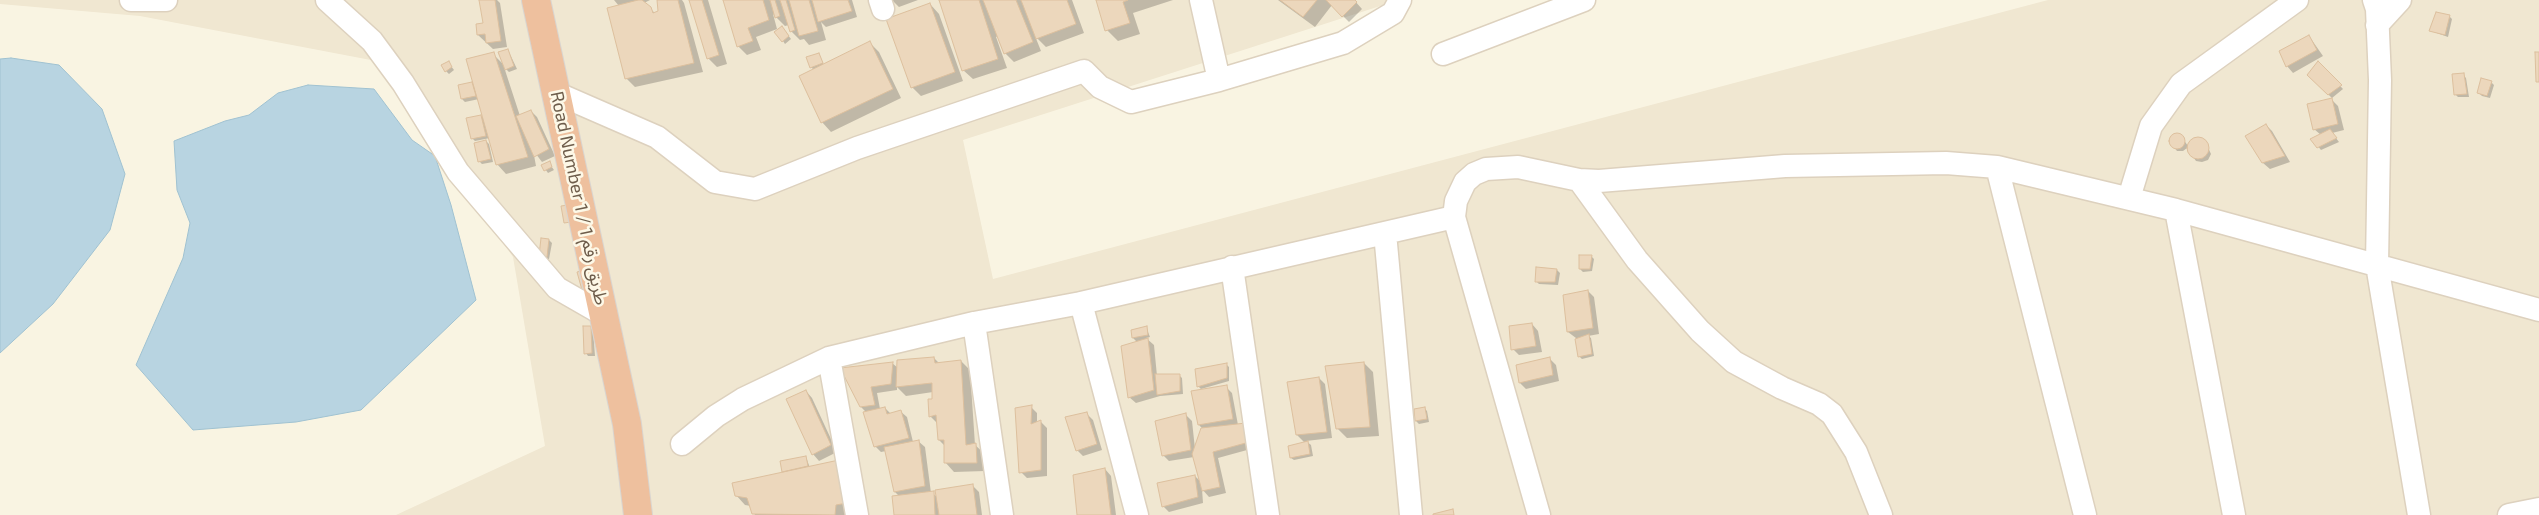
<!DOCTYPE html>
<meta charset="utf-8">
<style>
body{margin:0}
canvas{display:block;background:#f9f4e2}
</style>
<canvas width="2539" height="515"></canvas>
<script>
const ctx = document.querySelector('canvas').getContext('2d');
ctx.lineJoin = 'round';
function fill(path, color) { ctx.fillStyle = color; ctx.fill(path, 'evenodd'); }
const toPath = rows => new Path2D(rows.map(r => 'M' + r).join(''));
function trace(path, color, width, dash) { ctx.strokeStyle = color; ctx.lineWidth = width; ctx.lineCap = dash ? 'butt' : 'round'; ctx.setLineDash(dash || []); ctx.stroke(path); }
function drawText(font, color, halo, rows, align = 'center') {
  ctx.font = font + ' "Exo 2","Noto Sans Arabic",sans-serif'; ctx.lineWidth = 5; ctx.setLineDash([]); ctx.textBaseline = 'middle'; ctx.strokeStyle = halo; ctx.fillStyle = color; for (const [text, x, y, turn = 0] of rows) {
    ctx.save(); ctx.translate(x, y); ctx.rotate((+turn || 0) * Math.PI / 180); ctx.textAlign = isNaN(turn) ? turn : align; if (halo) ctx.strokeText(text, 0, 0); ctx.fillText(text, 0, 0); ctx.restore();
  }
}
const residential = toPath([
 [0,0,1399,0,963,140,993,279,2048,0,2539,0,2539,515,396,515,545,446,513,257,376,61,140,16,0,4]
]);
const water = toPath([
 [11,58,59,65,102,109,125,174,110,230,53,304,0,353,0,59,11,58],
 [308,85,374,89,412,140,435,156,451,205,476,300,361,410,296,422,193,430,136,365,183,258,190,223,177,190,174,141,225,121,249,115,278,93,308,85]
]);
const shadow = toPath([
 [481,0,497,0,500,3,507,47,493,49,478,35,484,24],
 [614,0,650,0,644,3,656,14,659,12,658,0,682,0,684,3,703,72,635,87,626,78,619,6],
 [691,0,708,0,727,64,717,67,708,58],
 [724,0,852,0,857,17,826,27,821,22,826,40,809,45,804,39,800,40,791,31,789,25,785,26,773,14,777,29,756,37,761,50,747,55,738,46],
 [892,0,918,0,899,7],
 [940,0,1072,0,1084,33,1046,47,1035,36,1041,51,1014,62,1005,53,998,36,996,37,1007,68,973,79,963,70],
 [1097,0,1173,0,1133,13,1140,34,1118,41,1107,30],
 [1278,0,1354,0,1362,9,1349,22,1332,5,1315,27],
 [930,4,939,14,963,81,921,96,912,87],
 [2449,16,2452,19,2448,37,2431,31],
 [785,31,791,39,785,44,783,41],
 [2309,36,2323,56,2293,73,2287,66],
 [870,43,879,52,901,98,831,132,822,122,814,70,811,67,819,54,824,65],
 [508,50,517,69,509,72,504,67,520,116,531,111,537,117,555,156,542,162,533,150,536,166,506,174,497,164,490,138,475,141,472,138,481,116,485,120,479,99,465,102,462,99,472,83,475,87,493,54,504,65],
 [448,62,454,70,449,74,446,71],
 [2318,63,2343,89,2332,98,2308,75],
 [2463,75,2466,78,2469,97,2458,97,2455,94],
 [2491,82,2494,85,2490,98,2482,96,2479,93],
 [2331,99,2338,106,2344,130,2332,133,2339,142,2321,150,2312,139,2321,135,2314,129],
 [2266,125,2272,131,2290,162,2270,169,2263,163],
 [2177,135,2181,136,2188,146,2196,138,2205,141,2211,154,2208,160,2202,162,2196,161,2187,148,2183,151,2177,151,2170,142,2171,138],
 [486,141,489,144,493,162,482,164,479,161],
 [549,163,554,170,548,173,543,166],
 [549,240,552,243,549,259,543,259],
 [1591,256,1594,259,1592,271,1583,272,1580,269],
 [1557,270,1560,273,1558,285,1539,284,1536,281],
 [1588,291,1594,297,1599,334,1588,336,1591,338,1594,356,1582,359,1579,356,1576,338,1568,332,1564,296],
 [1532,324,1538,331,1542,352,1519,355,1513,349],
 [590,327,593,330,595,356,588,356,586,353],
 [1146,327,1150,337,1146,338,1154,345,1157,376,1179,375,1182,378,1183,394,1160,396,1136,403,1129,397,1137,342,1133,338,1132,331],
 [934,358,940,364,961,361,970,370,975,445,985,454,985,471,954,472,945,462,945,446,939,440,938,424,930,416,933,392,906,396,897,387,897,390,877,393,880,409,885,408,891,414,900,411,907,417,913,442,918,441,925,447,931,493,938,497,972,485,979,492,982,515,896,515,899,496,895,492,886,451,881,452,875,446,867,413,861,407,842,369,892,363,898,368],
 [1550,359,1556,365,1559,381,1526,389,1520,383],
 [1364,363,1373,372,1379,436,1347,438,1337,428],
 [1226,364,1229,367,1229,381,1201,389,1198,386],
 [1319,378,1325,384,1332,438,1306,441,1311,445,1313,456,1294,460,1291,458,1305,443,1297,435],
 [1226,387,1232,393,1238,425,1258,447,1218,458,1226,493,1209,497,1202,489,1203,503,1169,512,1163,506,1195,476,1201,482,1194,457,1169,461,1163,455,1186,415,1192,421,1195,449,1202,428,1199,425],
 [806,391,812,398,837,452,819,461,813,454],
 [1031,407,1037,413,1037,423,1041,422,1047,428,1047,476,1027,478,1021,472],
 [1424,408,1427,411,1429,422,1419,424,1416,421,1415,410],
 [1087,414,1093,420,1102,450,1083,456,1077,450],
 [806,457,810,468,856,512,845,515,755,515,751,506,745,505,736,495,785,473,784,471],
 [1105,469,1111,476,1116,515,1078,515]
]);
const building = toPath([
 [479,0,495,0,501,41,486,43,485,34,477,35,476,24,483,23,479,0],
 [638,0,642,0,651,7,653,13,658,11,657,0,678,0,694,63,625,79,607,8,638,0],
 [689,0,702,0,719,55,707,59,689,0],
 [723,0,763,0,769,20,748,28,753,41,737,47,723,0],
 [770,0,775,0,780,16,775,18,770,0],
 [780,0,786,0,795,30,790,32,780,0],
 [789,0,809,0,818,31,799,36,789,0],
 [812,0,848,0,852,11,818,22,812,0],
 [939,0,979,0,998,59,962,71,939,0],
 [983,0,1016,0,1033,42,1004,54,983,0],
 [1021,0,1067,0,1076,24,1036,39,1021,0],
 [1096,0,1128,0,1123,2,1130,23,1105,31,1096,0],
 [1280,0,1317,0,1303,17,1280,0],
 [1326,0,1355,0,1357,2,1342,17,1326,0],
 [930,3,955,72,911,88,886,19,930,3],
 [2436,12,2450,15,2445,35,2429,31,2436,12],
 [782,26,789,36,782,42,774,32,782,26],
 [2309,35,2317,50,2286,67,2279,51,2309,35],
 [870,41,893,89,821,123,799,76,870,41],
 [508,49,514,66,505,70,498,52,508,49],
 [494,52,528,157,496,165,466,59,494,52],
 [2535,52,2539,52,2539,82,2536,82,2535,52],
 [819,53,823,63,810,68,806,57,819,53],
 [449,61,452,67,445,72,441,65,449,61],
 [2318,61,2342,85,2328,95,2307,75,2318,61],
 [2464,73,2467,94,2454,95,2452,74,2464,73],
 [2481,78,2492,81,2487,96,2477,93,2481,78],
 [472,82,476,96,461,99,458,85,472,82],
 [2332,98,2338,124,2313,130,2307,104,2332,98],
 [531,110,549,149,534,157,516,116,531,110],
 [481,115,486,136,471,139,466,118,481,115],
 [2266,124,2285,156,2262,163,2245,136,2266,124],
 [2330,129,2337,138,2317,148,2310,139,2330,129],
 '2169 141a8 8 0 1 1 16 0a8 8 0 1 1-16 0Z',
 '2187 148a11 11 0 1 1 22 0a11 11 0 1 1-22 0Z',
 [486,140,491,159,478,162,474,143,486,140],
 [550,161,552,167,544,171,541,165,550,161],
 [568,205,571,222,564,223,561,206,568,205],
 [541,238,549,239,547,257,539,256,541,238],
 [1579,255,1592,255,1590,269,1579,269,1579,255],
 [1536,267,1557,269,1555,282,1535,282,1536,267],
 [585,270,590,287,582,290,577,272,585,270],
 [1588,290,1593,328,1567,332,1563,295,1588,290],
 [1532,323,1536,346,1511,350,1509,326,1532,323],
 [583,326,591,326,592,353,584,354,583,326],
 [1147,326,1148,335,1132,338,1131,330,1147,326],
 [1589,334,1592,354,1578,357,1575,339,1589,334],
 [1148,338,1154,390,1128,398,1121,346,1148,338],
 [934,357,935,363,961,360,966,445,976,443,977,463,944,463,944,440,938,440,936,415,929,417,928,399,932,399,932,383,896,387,897,360,934,357],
 [1550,357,1553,375,1519,383,1516,365,1550,357],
 [893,362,891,384,871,387,875,405,860,407,840,368,893,362],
 [1364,362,1370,427,1336,429,1325,366,1364,362],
 [1227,363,1227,378,1197,387,1195,369,1227,363],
 [1155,374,1180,374,1180,391,1157,395,1155,374],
 [1319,377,1327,432,1296,435,1287,382,1319,377],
 [1227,385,1233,419,1198,425,1191,391,1227,385],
 [806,390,831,445,812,455,786,399,806,390],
 [1032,405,1031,424,1041,420,1041,470,1019,473,1015,408,1032,405],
 [885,407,887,414,901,410,909,438,874,447,863,412,885,407],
 [1425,407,1427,419,1415,421,1414,409,1425,407],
 [1087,412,1097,444,1076,451,1065,417,1087,412],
 [1186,413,1191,450,1162,456,1155,421,1186,413],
 [1246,423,1253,441,1213,452,1220,487,1202,491,1192,454,1201,428,1246,423],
 [919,440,925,486,894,492,884,447,919,440],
 [1308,441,1310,454,1290,458,1288,446,1308,441],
 [806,456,808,466,782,472,780,461,806,456],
 [839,460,847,503,836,505,835,515,752,514,747,498,735,496,732,483,839,460],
 [1105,468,1111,515,1077,515,1073,475,1105,468],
 [1195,475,1198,497,1162,507,1157,483,1195,475],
 [973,484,977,515,939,515,935,490,973,484],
 [934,491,935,515,894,515,892,496,934,491],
 [1453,509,1454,515,1433,515,1433,514,1453,509]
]);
const street = toPath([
 [131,0,166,0],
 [327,0,372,41,403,83,458,172,557,288,604,315],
 [880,0,883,9],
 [1201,0,1219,80,1343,43,1393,13,1400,0],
 [2374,0,2377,9,2380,80,2377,265,2419,515],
 [2377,25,2400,0],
 [1443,54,1584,0],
 [556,93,657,137,715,182,755,189,857,148,1084,71,1100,87,1131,102,1219,80],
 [1997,167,2085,515],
 [1579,180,1637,260,1700,331,1734,362,1782,388,1819,404,1832,414,1856,452,1881,515],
 [2129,198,2151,126,2181,84,2297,0],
 [2176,210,2234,515],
 [1385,233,1411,515],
 [1232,267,1268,515],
 [1081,303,1137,515],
 [974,323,1002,515],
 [829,358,857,515],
 [682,444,716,416,743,399,829,358,974,323,1081,303,1454,217],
 [1539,515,1454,217,1456,201,1465,182,1474,174,1486,169,1518,167,1579,180,1599,181,1785,166,1946,163,1997,167,2176,210,2539,310],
 [2509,515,2539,509]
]);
const highway = toPath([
 [536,0,627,424,638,515]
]);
const streetNames = [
 ["Road Number 1 / طريق رقم 1",579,198,78]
];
fill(residential, '#f0e7d1');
fill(water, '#b8d4e1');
trace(water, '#a0c2d1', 1);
fill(shadow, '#0003');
fill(building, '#ecd7bc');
trace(building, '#ddc09e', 1);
trace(street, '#ddd1be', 25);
trace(highway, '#d9d5d0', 30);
trace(street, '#fff', 22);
trace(highway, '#eec09e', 28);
drawText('18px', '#6e5d4b', '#fdf8e7', streetNames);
</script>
